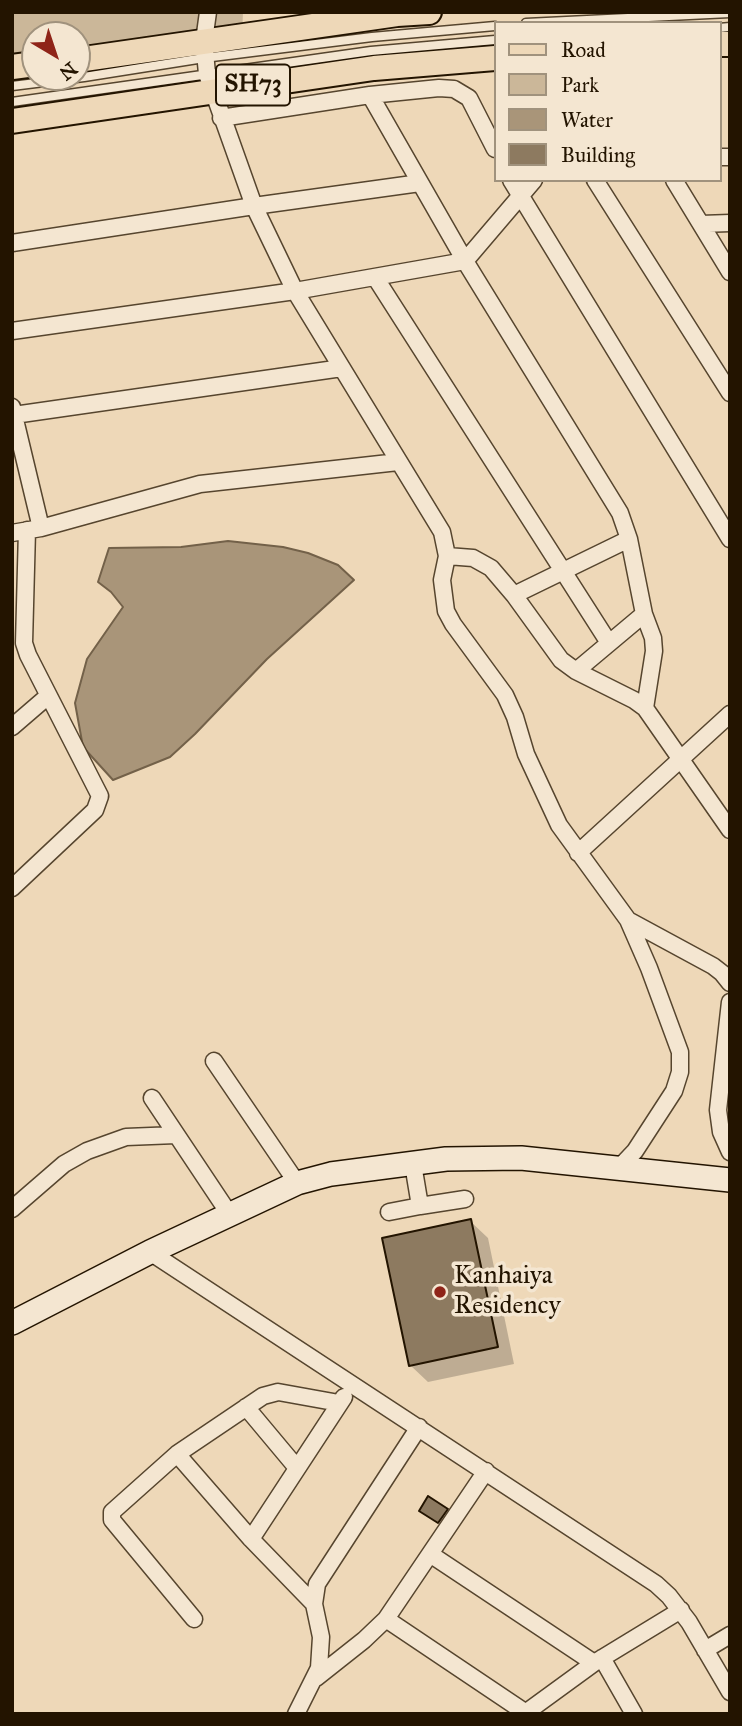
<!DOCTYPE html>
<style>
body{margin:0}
#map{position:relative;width:742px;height:1726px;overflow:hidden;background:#eed8b8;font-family:"IM FELL Great Primer",serif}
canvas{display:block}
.frame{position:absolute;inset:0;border:14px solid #231400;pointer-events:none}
.legend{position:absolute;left:494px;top:21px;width:228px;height:161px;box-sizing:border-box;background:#f4e6d1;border:2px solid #a0927d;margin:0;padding:9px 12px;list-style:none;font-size:21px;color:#231400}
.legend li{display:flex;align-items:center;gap:14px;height:35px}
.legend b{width:35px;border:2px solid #a0927d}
.north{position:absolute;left:21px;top:21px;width:70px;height:70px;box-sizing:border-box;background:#f4e6d1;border:2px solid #a0927d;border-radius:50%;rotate:141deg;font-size:19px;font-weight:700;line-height:28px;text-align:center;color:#231400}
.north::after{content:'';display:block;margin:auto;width:24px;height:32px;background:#8f2418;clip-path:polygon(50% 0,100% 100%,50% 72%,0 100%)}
</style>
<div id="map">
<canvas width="742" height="1726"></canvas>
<div class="frame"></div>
<ul class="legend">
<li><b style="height:9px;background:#eed8b8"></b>Road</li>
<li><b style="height:19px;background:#cbb799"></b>Park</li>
<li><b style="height:19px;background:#a99579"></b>Water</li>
<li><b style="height:19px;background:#8d7a60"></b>Building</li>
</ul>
<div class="north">N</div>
</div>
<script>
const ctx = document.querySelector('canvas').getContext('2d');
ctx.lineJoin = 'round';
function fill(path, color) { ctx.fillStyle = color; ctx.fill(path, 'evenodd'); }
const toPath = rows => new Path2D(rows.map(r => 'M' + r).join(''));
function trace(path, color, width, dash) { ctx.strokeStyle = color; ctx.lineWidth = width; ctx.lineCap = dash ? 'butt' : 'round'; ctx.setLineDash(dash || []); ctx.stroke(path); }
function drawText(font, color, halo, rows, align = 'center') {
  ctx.font = font + ' "IM FELL Great Primer",serif'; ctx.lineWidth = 7; ctx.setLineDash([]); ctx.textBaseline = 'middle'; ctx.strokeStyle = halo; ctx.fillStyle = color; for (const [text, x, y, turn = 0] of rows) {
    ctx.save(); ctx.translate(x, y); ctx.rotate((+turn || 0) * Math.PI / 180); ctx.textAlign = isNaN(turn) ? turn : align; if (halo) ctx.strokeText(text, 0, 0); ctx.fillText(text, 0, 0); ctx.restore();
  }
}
const green = toPath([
 [12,12,243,12,242,36,77,50,77,35,35,35,35,54,12,56]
]);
const water = toPath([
 [228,541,283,547,308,553,338,565,354,580,267,659,195,734,170,757,113,780,83,747,75,703,87,659,123,607,111,592,98,582,109,548,181,547,228,541]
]);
const shadow = toPath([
 [470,1221,488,1238,514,1364,428,1382,410,1365],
 [421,1510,447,1510,452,1516,444,1527]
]);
const building = toPath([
 [471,1219,498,1347,409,1366,382,1238,471,1219],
 [428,1496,448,1509,438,1523,419,1511,428,1496]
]);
const lane = toPath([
 [526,23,730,13],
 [719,28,730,27],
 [12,86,84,77,204,58,372,37,495,26],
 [12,102,371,51,495,40]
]);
const street = toPath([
 [208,12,204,41,207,74,254,206,295,291,442,532,447,556,442,580,446,611,453,624,505,695,515,717,526,754,559,825,628,920,649,968,680,1052,680,1072,674,1091,635,1151,618,1169],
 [370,95,465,261,620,513,629,539,644,614,653,638,654,651,645,708],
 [221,118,370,95,439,88,454,89,469,98,495,149],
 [719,157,730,157],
 [511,180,730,539],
 [595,180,730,393],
 [674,180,730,272],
 [701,224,730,223],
 [12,243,254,206,420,183],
 [375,277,609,643],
 [12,331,295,291,465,261,534,180],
 [12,407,41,528],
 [14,415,342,368],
 [12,533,41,528,200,484,398,462],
 [447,556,473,558,491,568,514,595,561,660,576,671,634,700,645,708,730,830],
 [514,595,629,539],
 [576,671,644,614],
 [12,727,48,696],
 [578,853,730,714],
 [12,888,95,810,100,796,28,655,24,643,27,530],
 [628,920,713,966,722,973,730,983],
 [730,1002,718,1110,721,1132,730,1152],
 [214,1061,297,1183],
 [152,1098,230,1215],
 [413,1164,420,1206,465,1199],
 [12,1209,64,1164,87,1151,126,1137,176,1135],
 [389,1212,420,1206],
 [150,1252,656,1584,669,1596,689,1622,730,1692],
 [246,1407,297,1468],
 [177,1454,251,1539,314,1604],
 [251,1539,344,1397],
 [430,1554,594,1663],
 [194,1619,112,1520,112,1512,177,1454,263,1396,278,1392,339,1403],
 [386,1619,526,1713],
 [705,1650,730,1635],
 [602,1658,634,1714],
 [316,1678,364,1640,386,1619,486,1471],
 [296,1714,319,1668,321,1637,314,1604,317,1584,419,1427],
 [524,1714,594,1663,681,1610]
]);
const secondary = toPath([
 [12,1323,150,1252,297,1183,331,1174,446,1159,521,1158,730,1180]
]);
const primary = toPath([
 [719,44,730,44],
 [77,60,397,14,429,12],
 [12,67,35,64],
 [12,121,374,68,495,58]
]);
const markers = [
 [440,1292,7,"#8f2418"]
];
const shields = [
 [253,85,74]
];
const shieldNames = [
 ["SH73",253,85]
];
const poiNames = [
 ["Kanhaiya",454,1277],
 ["Residency",454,1307]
];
fill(green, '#cbb799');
fill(water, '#a99579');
trace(water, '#736149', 2);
fill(shadow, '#0003');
fill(building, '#8d7a60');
trace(building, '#231400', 2);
trace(lane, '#56452e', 11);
trace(street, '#56452e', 19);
trace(secondary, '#231400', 26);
trace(primary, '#231400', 28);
trace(lane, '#f4e6d1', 8);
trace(street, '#f4e6d1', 16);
trace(secondary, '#f4e6d1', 23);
trace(primary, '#eed8b8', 24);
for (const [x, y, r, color] of markers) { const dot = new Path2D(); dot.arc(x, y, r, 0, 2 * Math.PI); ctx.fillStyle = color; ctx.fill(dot); trace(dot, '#f4e6d1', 2.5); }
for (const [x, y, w] of shields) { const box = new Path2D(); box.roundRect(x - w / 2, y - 20.5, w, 41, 5); ctx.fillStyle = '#f4e6d1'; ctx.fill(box); trace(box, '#231400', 2); }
drawText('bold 24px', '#231400', null, shieldNames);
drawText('26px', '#231400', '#f4e6d1', poiNames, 'left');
</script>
